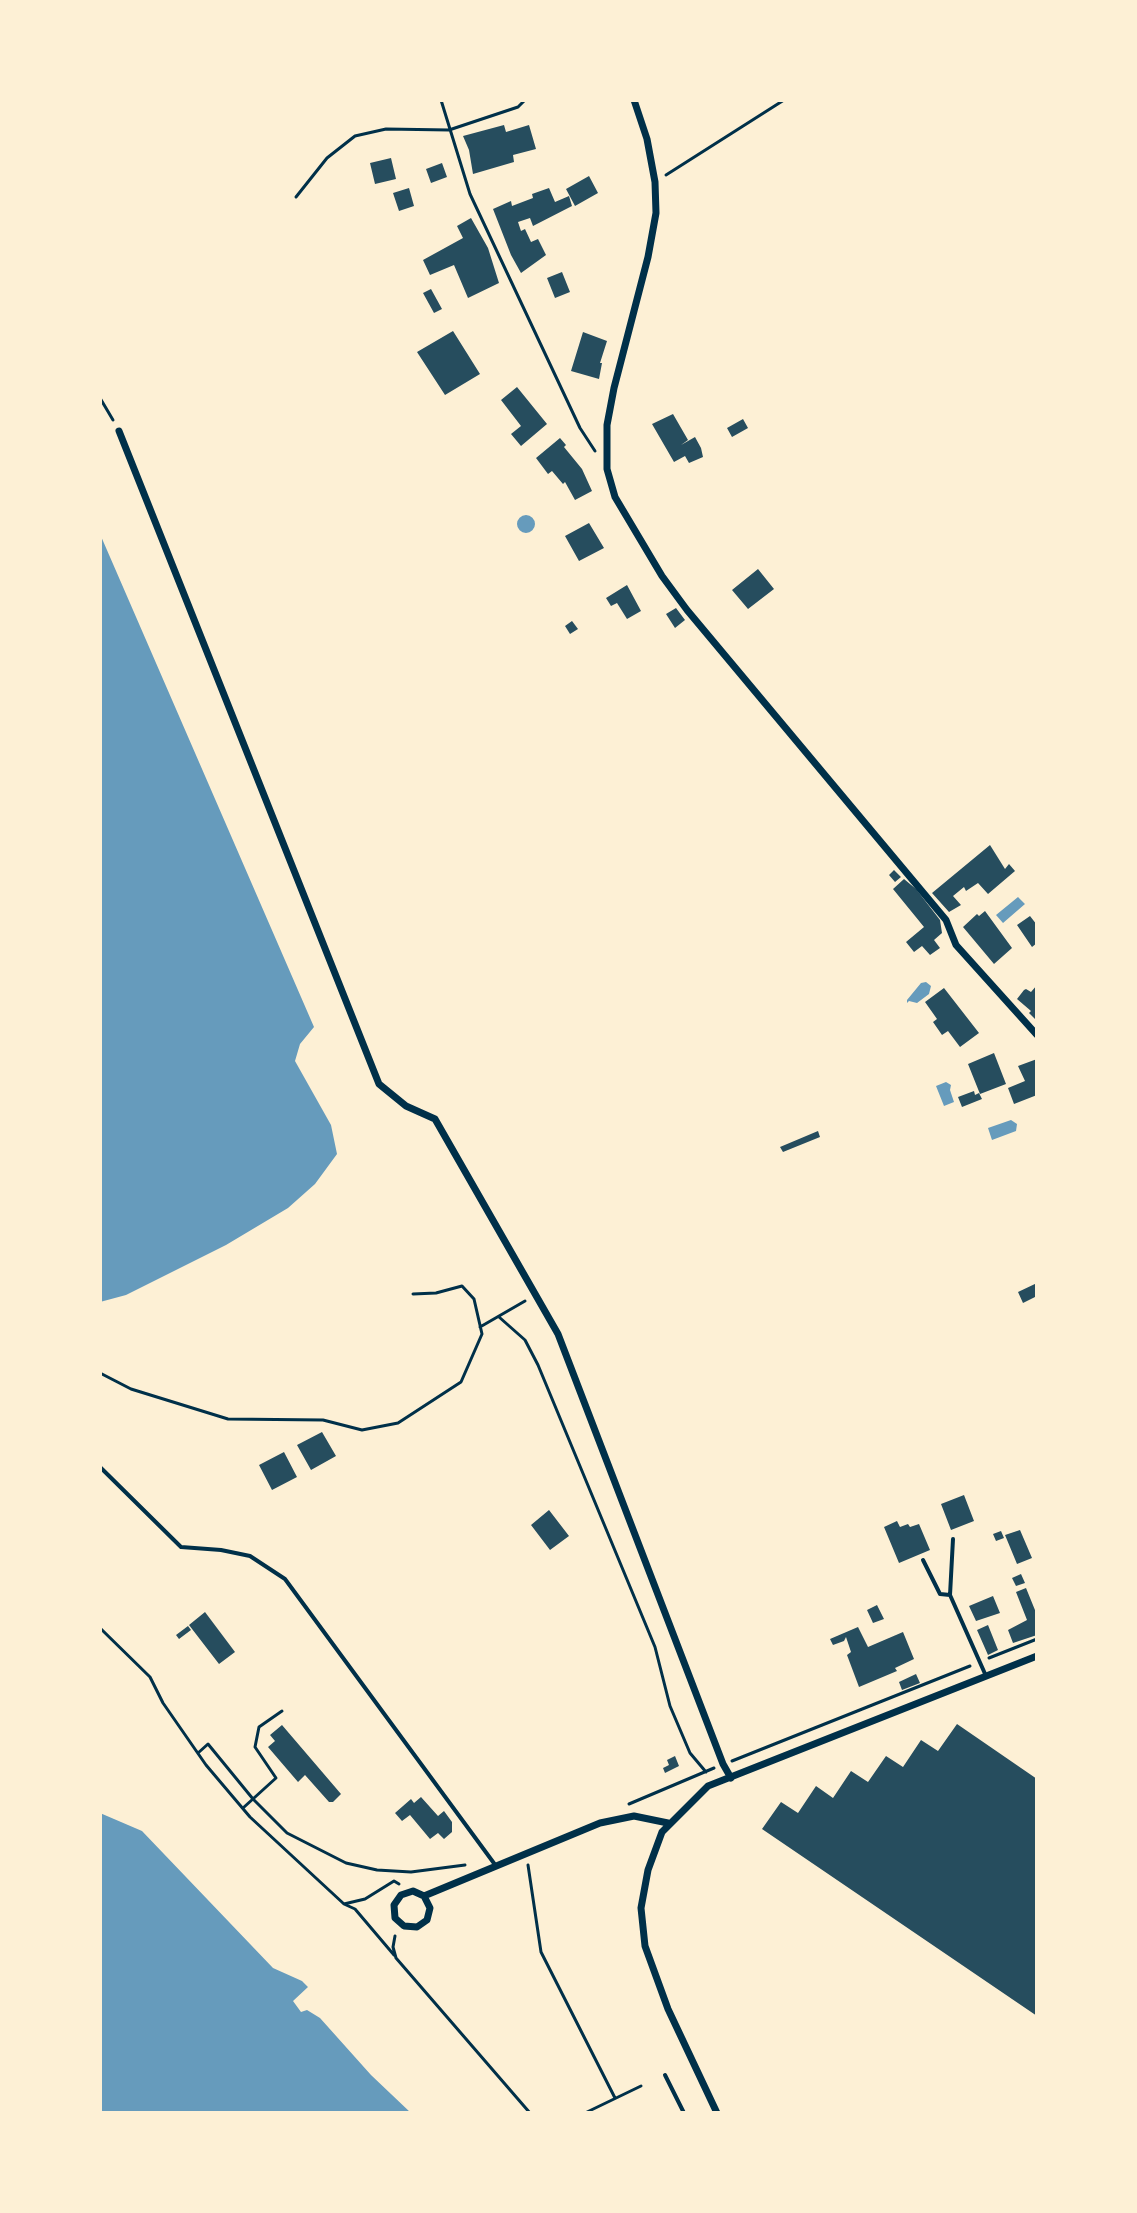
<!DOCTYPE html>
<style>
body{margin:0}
#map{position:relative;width:1137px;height:2213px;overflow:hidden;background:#fdf0d5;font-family:Figtree,sans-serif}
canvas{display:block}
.frame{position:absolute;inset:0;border:102px solid #fdf0d5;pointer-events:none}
</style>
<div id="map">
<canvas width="1137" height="2213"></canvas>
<div class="frame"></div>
</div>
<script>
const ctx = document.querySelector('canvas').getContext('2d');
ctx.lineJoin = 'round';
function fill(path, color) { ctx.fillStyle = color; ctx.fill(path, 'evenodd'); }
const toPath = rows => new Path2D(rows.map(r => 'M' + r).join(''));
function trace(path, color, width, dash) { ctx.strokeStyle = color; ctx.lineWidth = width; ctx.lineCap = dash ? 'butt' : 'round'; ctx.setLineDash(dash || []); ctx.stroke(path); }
const water = toPath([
 '517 524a9 9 0 1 1 18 0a9 9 0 1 1-18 0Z',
 [100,534,314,1027,300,1044,295,1061,331,1125,337,1154,315,1184,288,1208,226,1245,126,1295,100,1302],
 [1018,897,1025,904,1003,923,996,915],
 [926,982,931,986,929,994,917,1003,909,1001,907,1003,907,1000,921,983],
 [946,1082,951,1085,950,1090,954,1102,944,1106,936,1086],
 [1011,1120,1017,1124,1016,1131,992,1140,988,1128],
 [100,1813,142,1831,273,1968,302,1981,308,1987,293,2001,301,2012,307,2010,320,2018,371,2075,411,2113,100,2113]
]);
const building = toPath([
 [504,125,506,132,529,125,536,149,513,155,514,162,473,174,469,150,463,136],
 [391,158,396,179,375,184,370,163],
 [442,163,447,177,431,183,426,169],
 [589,176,598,193,575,206,566,189],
 [409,188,414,206,399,211,393,193],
 [549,188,555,202,569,196,572,206,533,226,530,218,518,222,521,231,525,229,531,242,538,239,546,255,521,273,511,255,493,209,511,201,512,206,533,198,532,194],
 [471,218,488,248,499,283,468,298,454,265,430,275,423,260,463,238,457,226],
 [562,272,570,292,555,298,547,278],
 [431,289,442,309,434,313,423,293],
 [453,331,480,374,445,395,417,352],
 [583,332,607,341,600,363,602,363,599,379,571,371],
 [517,387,547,424,521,446,511,434,521,426,501,400],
 [673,414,688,440,681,445,695,437,701,448,703,457,689,463,685,456,674,462,652,424],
 [743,419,748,428,732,437,727,428],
 [560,438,566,445,564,447,582,469,592,491,575,500,565,482,563,484,552,471,548,474,536,458],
 [589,523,604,548,579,561,565,536],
 [758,569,774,589,748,609,732,590],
 [627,585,641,611,627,619,617,603,611,606,606,598],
 [676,608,685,620,675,628,666,614],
 [572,621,578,629,570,634,565,626],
 [990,845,1005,869,1009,864,1015,871,988,894,978,883,966,891,964,887,953,896,961,905,949,912,932,893],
 [894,870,901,877,895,882,889,875],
 [904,879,916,889,940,920,942,933,934,940,940,948,930,955,922,946,914,952,906,942,924,927,893,889],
 [985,911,1012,948,994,964,963,927,977,914,979,916],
 [1030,916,1037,925,1037,943,1032,947,1017,925],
 [1037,985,1037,1021,1029,1013,1031,1011,1017,999,1024,990,1026,989,1031,992],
 [944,988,979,1033,960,1047,948,1031,942,1035,933,1022,937,1019,925,1002],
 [994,1053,1006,1084,980,1094,968,1064],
 [1037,1059,1037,1095,1014,1104,1008,1088,1025,1081,1018,1066],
 [974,1091,975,1095,979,1093,982,1099,962,1107,958,1097],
 [818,1131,820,1137,783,1152,780,1147],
 [1037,1283,1037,1300,1035,1297,1023,1303,1018,1292],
 [322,1432,336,1456,311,1470,297,1445],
 [284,1452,297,1477,272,1490,259,1465],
 [964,1495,974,1521,951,1530,941,1504],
 [549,1510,569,1536,550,1550,531,1525],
 [897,1521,900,1527,908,1524,910,1527,919,1524,930,1550,899,1563,884,1527],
 [1020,1530,1032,1558,1017,1564,1005,1535],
 [1001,1531,1004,1538,996,1541,993,1534],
 [1021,1574,1025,1583,1016,1586,1012,1578],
 [1026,1588,1037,1615,1037,1635,1013,1643,1008,1630,1027,1620,1016,1592],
 [993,1596,1000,1613,976,1621,969,1606],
 [877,1605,884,1619,873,1623,867,1610],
 [205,1612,235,1652,219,1664,189,1625],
 [988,1625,998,1650,988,1655,977,1630],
 [188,1626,191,1630,179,1639,176,1635],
 [858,1627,868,1647,903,1632,914,1659,895,1668,897,1671,859,1687,847,1655,851,1652,846,1637,844,1641,833,1645,830,1639],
 [916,1674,920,1683,902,1690,899,1682],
 [957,1724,1037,1779,1037,2016,762,1829,781,1802,798,1813,816,1786,833,1798,851,1771,868,1782,886,1756,903,1767,921,1740,938,1751],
 [282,1725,341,1794,333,1802,329,1802,305,1775,298,1782,268,1747,275,1741,270,1735],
 [675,1756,679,1766,665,1773,663,1768,669,1765,667,1760],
 [421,1797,438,1816,444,1811,452,1822,452,1832,444,1839,438,1833,430,1839,410,1815,402,1821,395,1813,411,1799,414,1803]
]);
const path = toPath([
 [441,100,470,194,580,428,595,451],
 [666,175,784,100],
 [296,197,327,158,355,136,386,129,449,130,518,107,525,100],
 [100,398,113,420],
 [499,1317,525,1340,538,1365,655,1647,670,1706,690,1753,706,1772],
 [480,1327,525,1301],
 [100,1373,131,1389,228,1419,323,1420,362,1430,398,1423,461,1382,482,1334,474,1299,462,1286,436,1293,413,1294],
 [100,1628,150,1677,163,1703,206,1765,250,1817,344,1904,365,1899,394,1881,399,1884],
 [989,1658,1037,1639],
 [198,1753,208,1744,253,1799,287,1833,346,1863,377,1870,411,1872,465,1865],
 [732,1761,970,1666],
 [629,1804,714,1768],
 [243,1808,276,1778,255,1747,259,1727,282,1711],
 [528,1865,541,1952,615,2098],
 [344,1904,355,1909,394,1955],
 [395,1936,393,1947,396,1958,530,2113],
 [585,2113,641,2086]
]);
const service = toPath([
 [100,1467,181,1547,221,1550,250,1556,285,1579,496,1866],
 [953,1539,950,1595,986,1676],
 [923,1560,940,1594,950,1595],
 [665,2075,684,2113]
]);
const minor = toPath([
 [634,100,647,139,655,182,656,213,648,257,614,388,607,425,607,469,615,497,662,576,687,610,946,920,956,945,1037,1035],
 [119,431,379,1084,406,1106,435,1119,558,1334,723,1764,731,1778],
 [424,1896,430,1908,427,1920,417,1927,404,1926,395,1918,394,1905,401,1895,413,1891,424,1896,600,1823,634,1816,668,1823],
 [717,2113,668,2009,645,1946,641,1908,648,1870,662,1832,708,1786,1037,1656]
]);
fill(water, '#669bbc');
fill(building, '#264d5e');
trace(path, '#003049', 3);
trace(service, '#003049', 4);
trace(minor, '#003049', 7);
</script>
